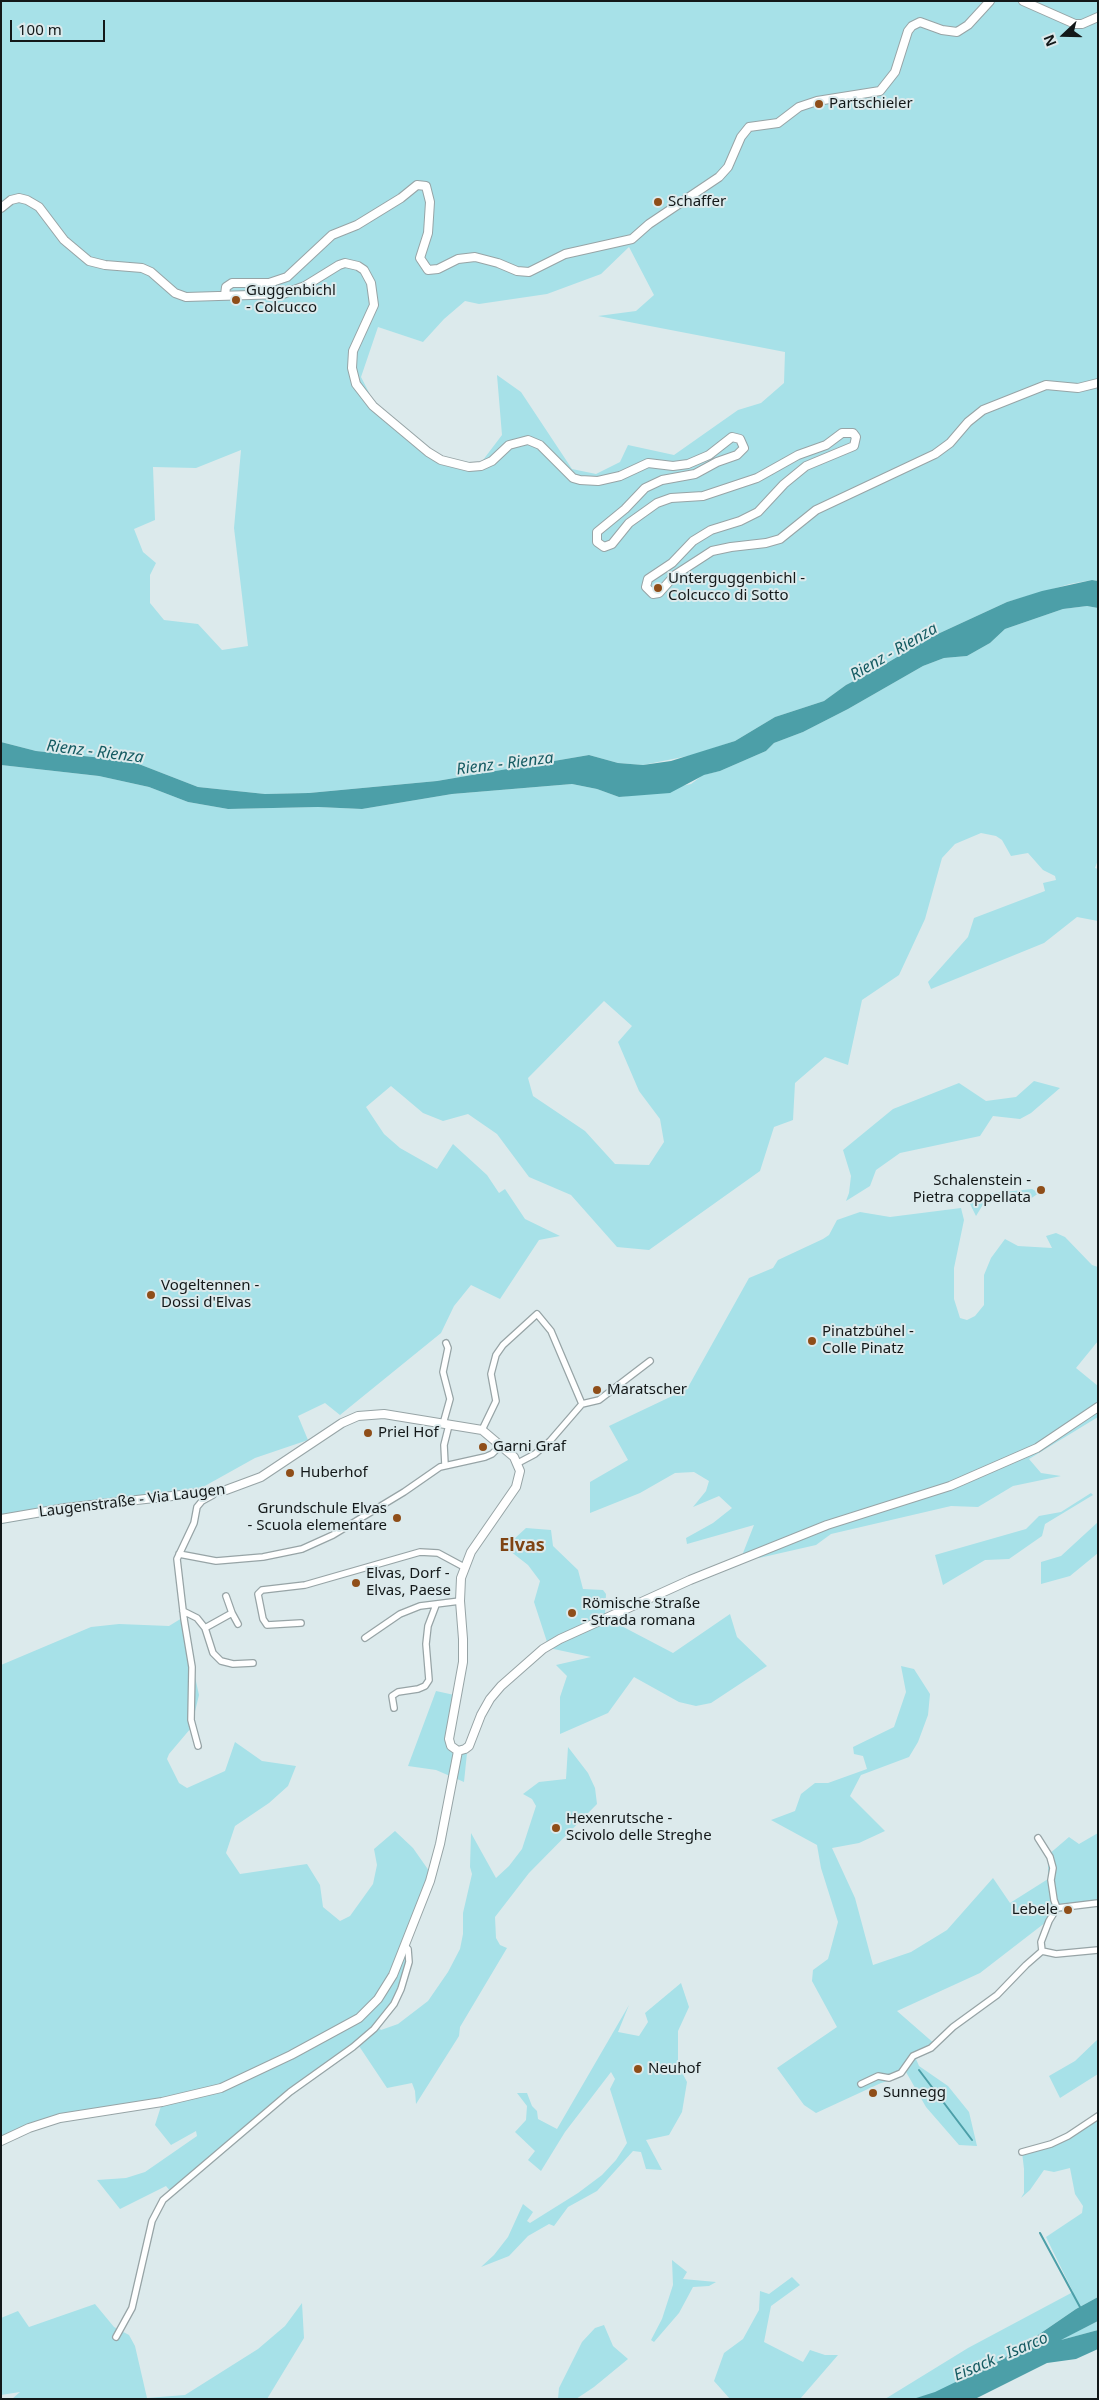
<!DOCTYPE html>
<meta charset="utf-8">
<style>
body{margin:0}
#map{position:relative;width:1099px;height:2400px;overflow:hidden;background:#dceaec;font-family:"Noto Sans",sans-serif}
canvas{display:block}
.frame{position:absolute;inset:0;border:2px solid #131819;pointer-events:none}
.north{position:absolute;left:1039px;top:10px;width:50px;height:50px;-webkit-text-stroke:4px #dceaec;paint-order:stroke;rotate:249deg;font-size:14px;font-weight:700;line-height:20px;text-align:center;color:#131819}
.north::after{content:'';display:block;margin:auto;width:18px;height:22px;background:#131819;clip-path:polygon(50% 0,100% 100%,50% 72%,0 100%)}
.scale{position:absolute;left:10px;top:20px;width:95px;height:22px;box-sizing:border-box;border:2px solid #131819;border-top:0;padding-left:6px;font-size:15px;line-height:18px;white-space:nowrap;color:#131819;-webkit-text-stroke:4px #dceaec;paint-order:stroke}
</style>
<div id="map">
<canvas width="1099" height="2400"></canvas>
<div class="frame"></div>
<div class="north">N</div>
<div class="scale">100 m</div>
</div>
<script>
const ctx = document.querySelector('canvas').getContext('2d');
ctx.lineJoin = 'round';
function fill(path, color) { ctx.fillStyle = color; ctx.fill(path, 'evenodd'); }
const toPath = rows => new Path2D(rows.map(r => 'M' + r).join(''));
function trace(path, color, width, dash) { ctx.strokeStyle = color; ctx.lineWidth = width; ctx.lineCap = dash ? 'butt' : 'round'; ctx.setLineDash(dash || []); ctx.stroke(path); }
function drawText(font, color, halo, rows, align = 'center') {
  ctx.font = font + ' "Noto Sans",sans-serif'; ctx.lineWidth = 4; ctx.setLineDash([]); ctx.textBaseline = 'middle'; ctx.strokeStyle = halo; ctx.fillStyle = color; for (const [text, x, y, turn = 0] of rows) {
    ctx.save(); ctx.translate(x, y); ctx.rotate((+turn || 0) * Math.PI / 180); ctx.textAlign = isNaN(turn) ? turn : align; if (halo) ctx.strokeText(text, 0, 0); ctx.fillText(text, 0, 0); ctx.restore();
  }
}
const green = toPath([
 [1,1,1098,1,1098,581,1092,580,1070,584,1007,602,929,638,877,669,846,685,824,701,775,717,735,741,693,755,643,765,618,763,589,755,437,781,309,793,265,794,198,787,131,761,36,751,1,742],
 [629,247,654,295,636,311,598,316,785,352,784,383,761,403,738,410,674,455,628,445,620,462,596,474,572,469,521,392,497,375,502,435,480,464,432,456,380,414,361,377,378,327,423,342,444,319,465,301,479,304,547,294,601,274],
 [241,450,234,528,248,646,222,650,198,624,164,620,150,603,150,575,156,563,143,552,134,529,155,520,153,467,196,468],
 [1087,606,1098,608,1098,860,1095,868,1098,869,1098,921,1077,917,1044,943,931,989,928,982,968,937,974,918,1045,891,1043,883,1056,880,1055,876,1043,870,1028,853,1011,856,1002,840,996,836,981,833,955,844,942,858,925,919,899,975,862,1000,848,1065,825,1057,795,1083,793,1120,774,1127,760,1171,649,1250,617,1247,571,1195,529,1177,497,1134,468,1114,443,1121,423,1113,391,1086,366,1107,384,1134,400,1148,437,1169,453,1144,487,1175,499,1193,505,1189,525,1219,560,1236,539,1240,500,1299,471,1285,454,1306,441,1333,340,1415,325,1403,298,1416,308,1440,255,1458,203,1487,1,1524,1,765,99,776,149,787,188,802,228,809,318,807,362,809,452,794,572,784,597,789,619,797,643,794,691,784,703,775,720,771,766,751,774,743,803,732,848,709,923,666,944,658,967,656,990,643,1005,629,1063,609],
 [604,1001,632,1026,618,1042,639,1091,660,1119,664,1142,649,1165,615,1164,585,1131,533,1096,528,1078],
 [1034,1081,1060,1088,1031,1113,1020,1119,993,1116,980,1136,900,1153,876,1170,870,1186,846,1201,849,1193,851,1176,843,1150,893,1109,959,1083,986,1101,1016,1097],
 [1032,1189,1039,1193,1030,1199,987,1198,976,1216,966,1196],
 [961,1208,964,1220,954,1268,954,1299,960,1318,967,1320,975,1316,984,1305,984,1275,991,1258,1005,1239,1018,1246,1052,1248,1046,1236,1056,1233,1065,1237,1092,1265,1098,1267,1098,1341,1076,1368,1098,1386,1098,1417,1029,1459,1041,1473,1061,1476,1013,1486,978,1507,951,1506,831,1534,816,1545,759,1558,743,1553,754,1525,687,1544,686,1538,713,1523,732,1508,719,1496,693,1507,706,1491,709,1481,694,1472,675,1473,640,1493,590,1513,590,1482,628,1460,609,1426,687,1389,749,1278,773,1268,778,1260,823,1239,829,1235,837,1220,860,1212,890,1217],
 [1091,1493,1093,1495,1045,1524,1042,1536,1009,1559,985,1560,943,1585,935,1555,1026,1529,1039,1516,1061,1512],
 [1098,1522,1098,1553,1070,1576,1041,1584,1041,1562,1061,1556],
 [526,1528,551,1530,553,1546,578,1570,583,1589,603,1590,606,1594,605,1614,612,1621,673,1653,730,1614,737,1637,767,1666,711,1703,696,1706,679,1702,634,1677,608,1713,560,1734,560,1697,567,1676,556,1665,591,1657,549,1648,534,1602,540,1581,528,1565,510,1551,513,1540],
 [182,1618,199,1695,191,1728,169,1754,167,1759,179,1783,187,1788,225,1771,235,1742,262,1761,296,1766,288,1786,269,1803,235,1826,226,1853,240,1874,307,1864,320,1885,323,1907,340,1921,350,1916,373,1884,377,1865,374,1849,395,1831,413,1848,434,1878,410,1942,410,1972,397,2006,378,2027,381,2030,398,2024,428,2001,448,1972,460,1949,463,1934,463,1913,472,1874,470,1867,471,1833,496,1878,509,1866,522,1849,536,1806,532,1799,523,1794,539,1782,566,1779,568,1747,588,1773,595,1788,597,1804,529,1873,495,1917,496,1938,500,1945,507,1948,460,2027,459,2036,416,2104,415,2091,412,2083,387,2088,357,2043,290,2092,171,2192,166,2186,120,2209,97,2180,126,2178,145,2172,197,2136,196,2131,171,2145,155,2125,162,2103,84,2113,1,2139,1,1665,91,1627,119,1624,169,1626],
 [901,1666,914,1669,930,1694,928,1715,918,1742,909,1757,861,1775,850,1796,885,1831,859,1843,832,1848,855,1898,873,1965,911,1952,947,1930,993,1878,1010,1903,1048,1879,1048,1855,1069,1837,1079,1844,1098,1833,1098,1903,1059,1912,980,1973,897,2011,936,2045,931,2051,916,2059,919,2066,948,2086,969,2112,977,2146,959,2145,926,2107,906,2072,898,2078,881,2083,816,2113,804,2105,777,2068,837,2027,812,1981,813,1970,828,1959,838,1922,821,1868,817,1845,771,1820,795,1811,801,1794,815,1783,828,1783,867,1769,863,1756,854,1754,853,1747,894,1727,906,1692],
 [436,1691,459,1696,451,1740,467,1753,464,1782,436,1770,408,1766],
 [681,1983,689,2007,678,2031,678,2065,687,2082,682,2112,669,2135,646,2140,662,2170,646,2169,641,2152,633,2151,597,2191,568,2207,554,2226,549,2224,528,2236,509,2256,481,2267,494,2255,508,2237,523,2204,533,2212,527,2221,530,2223,578,2193,602,2175,616,2160,627,2143,610,2089,615,2079,611,2072,565,2132,541,2171,528,2160,535,2151,515,2132,526,2120,527,2106,517,2093,527,2093,532,2106,537,2111,538,2119,557,2129,629,2005,618,2032,639,2036,648,2022,645,2013],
 [1098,2039,1098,2074,1060,2098,1049,2076,1075,2061],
 [1098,2116,1098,2297,1076,2309,1003,2359,935,2393,913,2399,885,2399,968,2348,1073,2292,1046,2237,1082,2213,1083,2206,1075,2194,1070,2168,1054,2172,1044,2170,1030,2190,1021,2198,1024,2193,1024,2169,1022,2152,1051,2144],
 [672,2260,687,2272,683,2279,716,2282,709,2286,693,2287,679,2313,654,2342,651,2340,662,2319,673,2285],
 [792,2277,800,2285,771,2306,764,2342,803,2362,810,2350,825,2355,838,2355,800,2399,730,2399,714,2381,724,2353,743,2339,759,2310,760,2291,769,2294],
 [302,2303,304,2338,267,2399,12,2399,20,2392,1,2395,1,2318,18,2311,29,2327,95,2304,114,2327,129,2335,135,2346,147,2398,185,2395,258,2349,285,2326],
 [1098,2321,1098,2330,1058,2341],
 [604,2325,613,2346,628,2359,594,2387,576,2399,558,2399,559,2388,582,2342,595,2328]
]);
const water = toPath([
 [1092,580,1098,581,1098,608,1087,606,1063,609,1005,629,990,643,967,656,944,658,923,666,848,709,803,732,774,743,766,751,720,771,704,775,670,793,619,797,597,789,572,784,452,794,362,809,318,807,228,809,188,802,149,787,99,776,1,765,1,742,36,751,131,761,198,787,265,794,309,793,437,781,589,755,618,763,643,765,671,761,735,741,775,717,824,701,846,685,877,669,929,638,1007,602,1042,591],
 [1098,2297,1098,2321,1061,2340,1098,2330,1098,2349,1076,2359,1047,2363,975,2399,913,2399,935,2392,1003,2359,1076,2309]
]);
const stream = toPath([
 [919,2070,972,2140],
 [1040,2233,1080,2307]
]);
const minor = toPath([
 [443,1424,450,1399,443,1372,448,1348,446,1343],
 [482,1430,496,1401,491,1374,496,1355,503,1345,537,1314,551,1331,582,1404],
 [518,1463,535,1454,550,1441,582,1404,599,1400,650,1361],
 [445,1465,444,1445,449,1425],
 [179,1554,216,1561,263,1557,302,1549,333,1535,404,1492,440,1467,485,1457,492,1454,500,1446],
 [183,1611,197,1618,205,1628,232,1613,226,1596],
 [232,1613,238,1624],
 [301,1623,267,1625,263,1619,258,1594,262,1590,305,1585,420,1552,438,1553,464,1567],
 [205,1628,213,1653,221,1661,233,1664,253,1663],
 [365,1638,400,1614,420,1606,460,1601],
 [394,1708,392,1696,398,1692,418,1689,425,1686,429,1680,426,1644,428,1626,436,1605],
 [198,1746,191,1720,192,1667,184,1619,177,1559,194,1523,197,1507,202,1501,213,1495,213,1492],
 [1038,1838,1050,1857,1053,1868,1051,1880,1054,1900,1057,1908],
 [1042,1951,1041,1942,1049,1921,1057,1908,1098,1903],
 [1042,1951,1056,1954,1098,1950],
 [861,2084,878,2076,889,2078,901,2073,913,2056,931,2048,953,2027,997,1995,1026,1965,1042,1951],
 [1022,2152,1051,2144,1068,2136,1098,2116],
 [116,2337,132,2308,152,2221,163,2200,290,2092,353,2047,374,2029,394,2004,401,1989,409,1962,408,1949,405,1946]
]);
const tertiary = toPath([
 [1023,1,1075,24,1082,24,1098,17],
 [1,208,11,200,19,198,27,200,39,207,64,240,89,261,105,265,142,268,151,272,175,293,186,297,283,294,305,286,339,265,345,263,358,266,364,270,371,283,374,305,353,351,352,368,356,384,373,406,428,452,441,460,469,467,481,466,492,461,509,445,528,440,540,445,573,478,580,480,598,481,620,476,648,463,673,466,688,464,709,455,732,437,740,439,744,448,737,455,717,462,695,474,662,480,645,488,625,509,597,532,597,542,604,547,612,544,629,523,657,503,671,498,703,496,757,478,798,455,826,445,842,433,853,433,856,437,854,446,806,466,784,484,758,512,740,521,711,530,693,541,672,563,648,579,646,587,653,594,659,593,675,575,712,551,731,547,766,543,780,539,816,510,935,454,950,443,968,422,983,410,1046,385,1078,388,1098,383],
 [225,295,226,287,232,283,269,283,287,277,332,235,357,225,401,198,417,185,426,186,430,202,428,233,420,258,428,270,438,269,458,259,475,257,498,263,517,271,529,272,565,254,632,239,649,224,719,177,728,167,741,137,749,127,778,123,799,107,817,101,880,91,895,72,908,31,912,26,920,22,942,30,957,32,968,25,990,1],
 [1,1519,65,1508,226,1490,261,1477,342,1423,358,1416,384,1414,482,1430,514,1457,520,1471,516,1487,471,1552,461,1578,460,1601,463,1639,463,1662,449,1739,451,1746,458,1751],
 [458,1751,465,1749,469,1746,481,1715,490,1699,501,1686,543,1649,560,1639,690,1580,827,1525,950,1486,1037,1448,1098,1407],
 [1,2141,29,2128,60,2118,162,2102,221,2088,291,2055,359,2018,378,1999,393,1975,430,1881,440,1844,458,1751]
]);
const markers = [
 [819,104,5,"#8f4e19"],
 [658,202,5,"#8f4e19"],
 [236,300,5,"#8f4e19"],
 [658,588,5,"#8f4e19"],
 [1041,1190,5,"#8f4e19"],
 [151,1295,5,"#8f4e19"],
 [812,1341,5,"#8f4e19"],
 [597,1390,5,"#8f4e19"],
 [368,1433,5,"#8f4e19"],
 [483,1447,5,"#8f4e19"],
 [290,1473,5,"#8f4e19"],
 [397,1518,5,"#8f4e19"],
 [356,1583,5,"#8f4e19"],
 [572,1613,5,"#8f4e19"],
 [556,1828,5,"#8f4e19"],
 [1068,1910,5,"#8f4e19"],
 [638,2069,5,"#8f4e19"],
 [873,2093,5,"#8f4e19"]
];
const poiNames = [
 ["Partschieler",829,104],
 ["Schaffer",668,202],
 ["Guggenbichl",246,291],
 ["- Colcucco",246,308],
 ["Unterguggenbichl -",668,579],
 ["Colcucco di Sotto",668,596],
 ["Schalenstein -",1031,1181,"right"],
 ["Pietra coppellata",1031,1198,"right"],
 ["Vogeltennen -",161,1286],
 ["Dossi d'Elvas",161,1303],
 ["Pinatzbühel -",822,1332],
 ["Colle Pinatz",822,1349],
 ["Maratscher",607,1390],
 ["Priel Hof",378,1433],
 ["Garni Graf",493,1447],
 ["Huberhof",300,1473],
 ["Grundschule Elvas",387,1509,"right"],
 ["- Scuola elementare",387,1526,"right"],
 ["Elvas, Dorf -",366,1574],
 ["Elvas, Paese",366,1591],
 ["Römische Straße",582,1604],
 ["- Strada romana",582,1621],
 ["Hexenrutsche -",566,1819],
 ["Scivolo delle Streghe",566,1836],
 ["Lebele",1058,1910,"right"],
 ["Neuhof",648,2069],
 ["Sunnegg",883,2093]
];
const streetNames = [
 ["Laugenstraße - Via Laugen",132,1501,-7]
];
const waterNames = [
 ["Rienz - Rienza",894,652,-30],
 ["Rienz - Rienza",95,752,7],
 ["Rienz - Rienza",505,764,-7],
 ["Eisack - Isarco",1001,2357,-23]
];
const quarterNames = [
 ["Elvas",522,1546]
];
fill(green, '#a7e1e8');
fill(water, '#4c9fa8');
trace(stream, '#4c9fa8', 2);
trace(minor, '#97a4a6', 8);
trace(tertiary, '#97a4a6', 10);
trace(minor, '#fff', 5.5);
trace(tertiary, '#fff', 8);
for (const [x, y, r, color] of markers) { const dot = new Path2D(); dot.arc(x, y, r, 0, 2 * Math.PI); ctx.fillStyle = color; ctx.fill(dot); trace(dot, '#dceaec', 2); }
drawText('15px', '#131819', '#dceaec', poiNames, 'left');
drawText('15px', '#131819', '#dceaec', streetNames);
drawText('italic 16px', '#155b62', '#dceaec', waterNames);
drawText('bold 18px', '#7f4413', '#dceaec', quarterNames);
</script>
